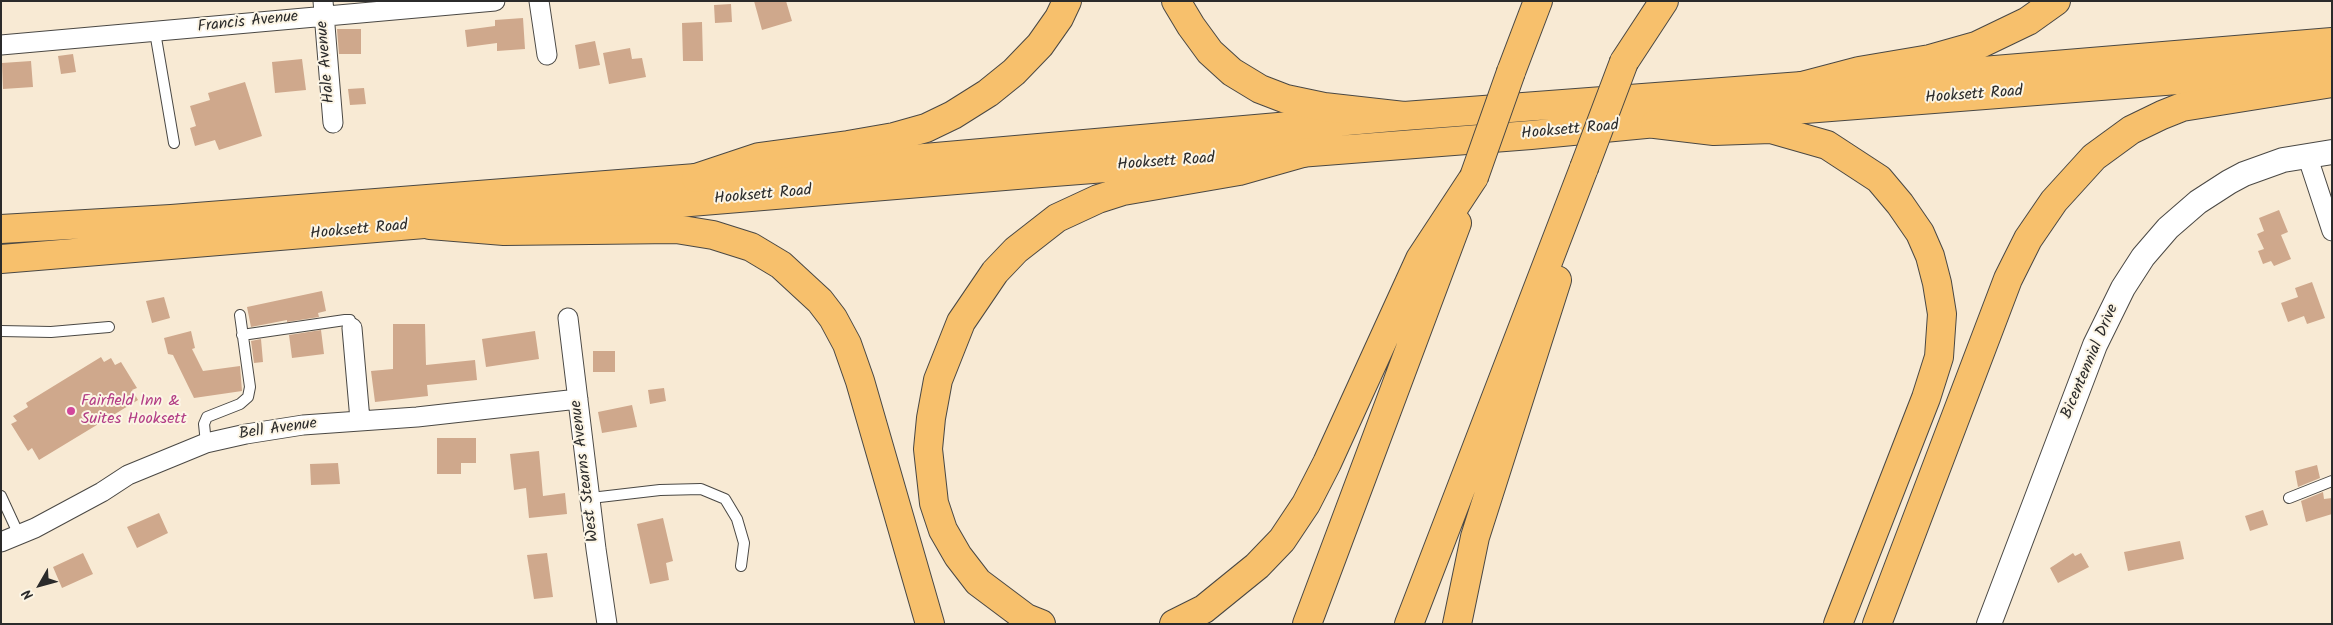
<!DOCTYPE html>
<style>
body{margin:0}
#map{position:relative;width:2333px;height:625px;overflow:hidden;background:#f8ead4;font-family:Kalam,sans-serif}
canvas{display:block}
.frame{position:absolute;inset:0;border:2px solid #2b2b2b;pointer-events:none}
.north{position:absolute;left:15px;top:560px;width:50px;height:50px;-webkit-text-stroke:4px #fcf5e5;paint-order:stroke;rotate:232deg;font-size:14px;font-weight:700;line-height:20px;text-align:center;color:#2b2b2b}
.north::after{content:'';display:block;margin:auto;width:18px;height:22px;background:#2b2b2b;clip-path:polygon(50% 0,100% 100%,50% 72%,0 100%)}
</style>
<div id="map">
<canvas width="2333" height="625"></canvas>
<div class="frame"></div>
<div class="north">N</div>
</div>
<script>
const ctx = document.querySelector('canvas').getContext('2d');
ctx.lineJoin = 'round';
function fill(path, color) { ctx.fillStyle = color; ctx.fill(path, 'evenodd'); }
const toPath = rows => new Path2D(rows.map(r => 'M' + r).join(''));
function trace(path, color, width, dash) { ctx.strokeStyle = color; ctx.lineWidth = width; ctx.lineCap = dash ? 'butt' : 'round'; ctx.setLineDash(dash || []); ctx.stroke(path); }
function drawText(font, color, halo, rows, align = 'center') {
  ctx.font = font + ' Kalam,sans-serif'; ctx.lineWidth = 4; ctx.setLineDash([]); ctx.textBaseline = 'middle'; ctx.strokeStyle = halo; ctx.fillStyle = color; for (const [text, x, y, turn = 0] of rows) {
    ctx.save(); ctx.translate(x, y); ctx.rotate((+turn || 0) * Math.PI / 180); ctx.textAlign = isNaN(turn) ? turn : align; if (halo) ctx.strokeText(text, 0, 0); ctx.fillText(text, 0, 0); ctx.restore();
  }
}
const building = toPath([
 [754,1,786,1,792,21,762,30],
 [731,4,732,22,715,23,714,5],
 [523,18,525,49,497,51,497,43,467,47,465,30,495,26,495,20],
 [702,22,703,61,683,61,682,23],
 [337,29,361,29,361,54,339,54],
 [595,41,600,65,579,69,575,45],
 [630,48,632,59,642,58,646,77,609,84,603,53],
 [73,54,76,72,61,74,58,56],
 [302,59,306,90,275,93,272,62],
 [31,61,33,87,3,89,2,63],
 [245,82,262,136,219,150,215,140,195,146,190,128,196,126,190,106,210,100,208,93],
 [364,88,366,104,350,105,348,89],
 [2279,210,2288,232,2281,235,2291,259,2274,266,2271,261,2263,264,2258,251,2264,249,2257,234,2264,231,2259,218],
 [2312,282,2325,318,2307,324,2304,316,2288,322,2281,303,2298,297,2295,288],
 [322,291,326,311,318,313,319,317,287,322,287,320,251,327,247,307],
 [164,297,170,318,152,323,146,301],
 [393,324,425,324,426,365,475,360,477,380,427,385,428,396,375,402,371,371,393,369],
 [321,330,324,354,292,358,289,335],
 [191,331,195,348,192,349,203,371,240,366,242,391,194,398,173,355,168,354,164,338],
 [535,331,539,359,486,367,482,339],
 [261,339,263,362,254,363,251,341],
 [593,351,615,351,615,372,593,372],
 [101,357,104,362,111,358,115,365,121,362,137,388,132,390,138,400,39,460,32,448,28,451,11,424,17,421,13,416,28,407,26,403],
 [664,388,666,401,650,404,648,390],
 [632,405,637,427,602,433,598,412],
 [437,438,476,438,476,463,461,463,461,474,437,474],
 [539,451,543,496,565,493,567,514,529,518,526,488,514,490,510,454],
 [338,463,340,484,311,485,310,464],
 [2317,465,2320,478,2298,487,2295,471],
 [2323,492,2324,499,2332,498,2332,514,2306,522,2301,501],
 [2263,510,2268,525,2250,531,2245,516],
 [159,513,168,533,137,548,127,527],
 [663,518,673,561,666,563,669,580,650,584,637,524],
 [2180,541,2184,559,2128,571,2124,552],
 [83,553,93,574,62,588,53,567],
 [547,553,553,597,534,599,527,555],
 [2073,553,2075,556,2081,553,2089,567,2058,583,2050,568]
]);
const service = toPath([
 [155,32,174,143],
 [1,331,51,332,109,327],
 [242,335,345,320,350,320,352,328],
 [206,443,204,424,207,417,240,404,248,397,250,387,240,315],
 [1,496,19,535],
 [591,498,660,490,701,489,725,499,737,519,744,543,741,566],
 [2289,498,2332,481]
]);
const minor = toPath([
 [323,1,333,123],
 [539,1,547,55],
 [1,45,495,1],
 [2307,155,2332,231],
 [568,318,596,549,607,624],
 [352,328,360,420],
 [1,542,35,528,102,492,128,475,206,443,246,434,303,425,417,417,578,399]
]);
const tertiary = toPath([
 [1989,624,2095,345,2123,288,2143,257,2168,228,2198,202,2229,182,2244,174,2283,160,2332,152]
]);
const primary = toPath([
 [1,229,171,219,696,178,1404,116,1802,86,2332,42],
 [1,259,1041,173,1531,135,1792,110,2332,68]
]);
const motorway = toPath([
 [1176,1,1191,26,1210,52,1232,72,1260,89,1286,99,1324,107,1404,116],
 [1624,62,1664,1],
 [1511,72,1538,1],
 [1802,86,1859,71,1930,59,1976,46,2028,21,2056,1],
 [1655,124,1714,131,1771,129,1827,145,1879,179,1900,204,1920,233,1930,256,1937,283,1942,314,1939,357,1926,398,1838,624],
 [696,178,759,157,848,145,894,137,926,128,953,115,988,93,1014,72,1040,45,1059,18,1067,1],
 [430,225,504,231,676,229,713,235,751,247,781,265,820,301,833,318,847,344,860,381,930,624],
 [1041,624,1026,618,978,582,958,556,943,530,934,503,928,449,931,418,938,380,961,322,995,272,1016,250,1057,218,1098,199,1123,191,1239,171,1306,152],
 [1174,624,1204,609,1257,566,1282,540,1306,504,1327,463,1420,259,1474,177],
 [1307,624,1457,223],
 [1409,624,1584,168],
 [1457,624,1475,537,1557,280],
 [1877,624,2008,279,2028,239,2054,201,2094,157,2131,130,2162,115,2182,107,2332,83]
]);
const motorwayBridge = toPath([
 [1584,168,1624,62],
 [1474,177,1511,72]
]);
const markers = [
 [71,411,5,"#d1479c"]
];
const streetNames = [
 ["Francis Avenue",248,23,-6],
 ["Hale Avenue",327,62,-95],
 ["Hooksett Road",1974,96,-4],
 ["Hooksett Road",1570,131,-5],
 ["Hooksett Road",1166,163,-4],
 ["Hooksett Road",763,196,-5],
 ["Hooksett Road",359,231,-5],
 ["Bicentennial Drive",2091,362,-67],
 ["Bell Avenue",278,430,-8],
 ["West Stearns Avenue",586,471,-97]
];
const hotelNames = [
 ["Fairfield Inn &",81,402],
 ["Suites Hooksett",81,420]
];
fill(building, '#cfa88c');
trace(service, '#4a4844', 12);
trace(minor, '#4a4844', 21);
trace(tertiary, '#4a4844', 26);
trace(primary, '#4a4844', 30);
trace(motorway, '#4a4844', 30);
trace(service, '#fff', 10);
trace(minor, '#fff', 19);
trace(tertiary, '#fff', 24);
trace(primary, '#f7c06c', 28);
trace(motorway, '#f7c06c', 28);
trace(motorwayBridge, '#4a4844', 30, []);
trace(motorwayBridge, '#f7c06c', 28);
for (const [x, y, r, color] of markers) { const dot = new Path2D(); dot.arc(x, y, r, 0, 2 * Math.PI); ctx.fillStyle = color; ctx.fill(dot); trace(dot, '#fcf5e5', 2); }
drawText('16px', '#2b2b2b', '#fcf5e5', streetNames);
drawText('16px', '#b23c85', '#fcf5e5', hotelNames, 'left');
</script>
